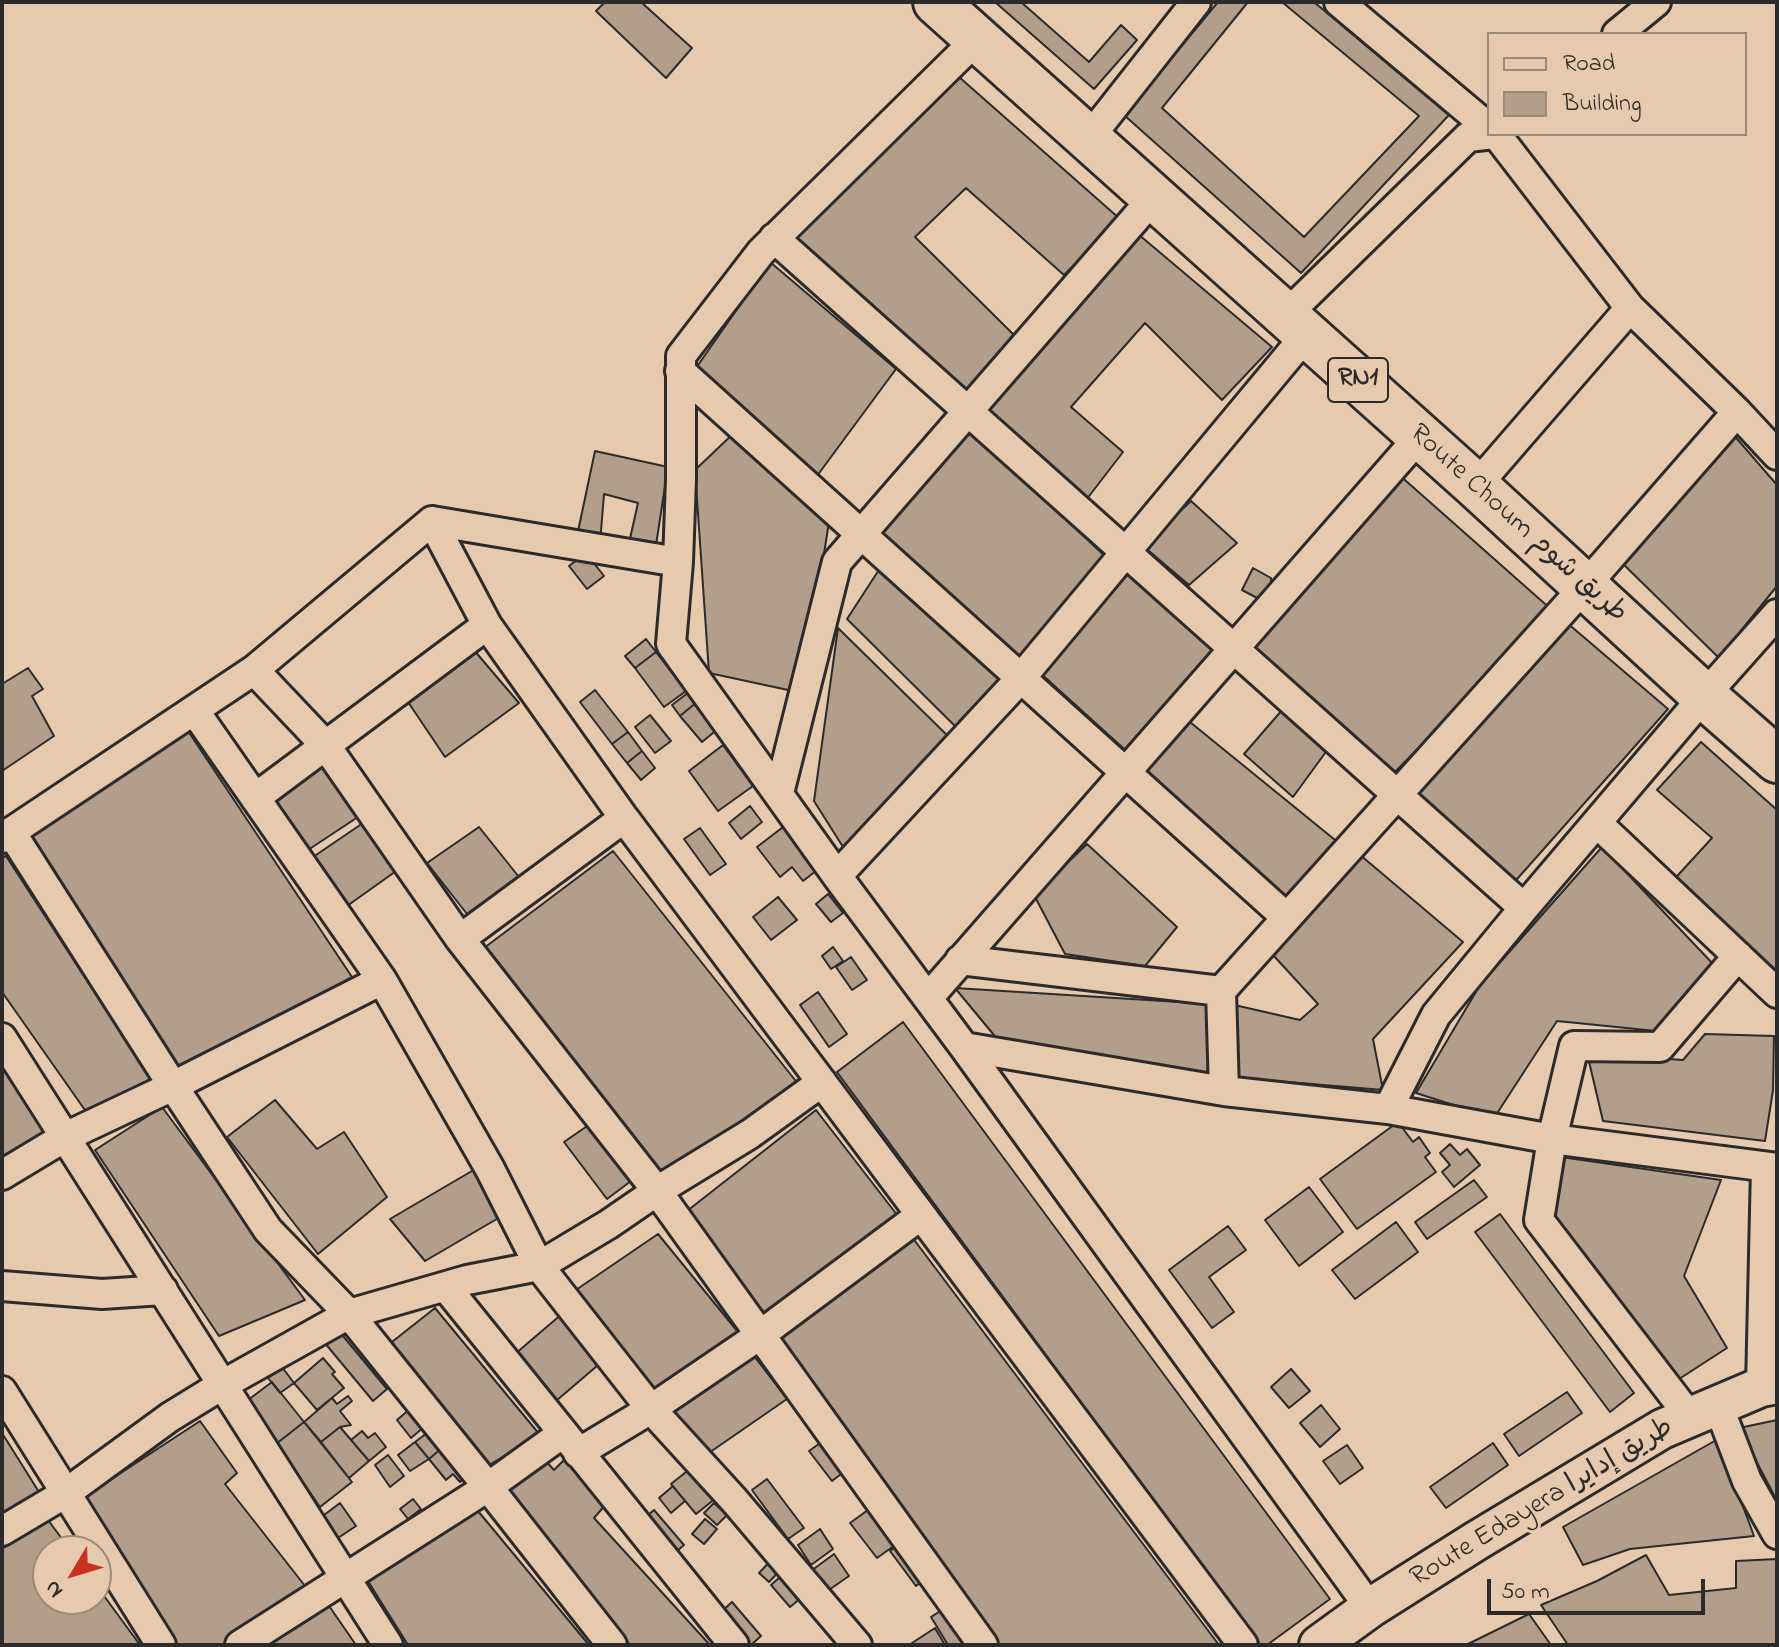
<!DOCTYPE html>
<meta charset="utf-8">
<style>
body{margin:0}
#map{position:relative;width:1779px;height:1647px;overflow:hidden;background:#e7caae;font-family:"Indie Flower",sans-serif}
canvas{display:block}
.frame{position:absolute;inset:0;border:4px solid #2b2b2b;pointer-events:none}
.legend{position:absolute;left:1487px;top:32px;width:260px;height:104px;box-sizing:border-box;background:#e7caae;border:2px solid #9c8a7a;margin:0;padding:10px 14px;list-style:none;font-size:24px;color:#2b2b2b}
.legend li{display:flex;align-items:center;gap:16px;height:40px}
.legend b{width:40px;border:2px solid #9c8a7a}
.north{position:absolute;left:32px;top:1535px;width:80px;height:80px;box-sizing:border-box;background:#e7caae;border:2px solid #9c8a7a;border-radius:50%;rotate:232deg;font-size:22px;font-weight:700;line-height:32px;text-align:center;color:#2b2b2b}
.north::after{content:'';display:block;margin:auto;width:28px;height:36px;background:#c8321e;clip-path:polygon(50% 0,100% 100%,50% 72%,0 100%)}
.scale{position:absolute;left:1487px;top:1579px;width:218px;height:36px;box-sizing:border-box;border:4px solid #2b2b2b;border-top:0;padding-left:10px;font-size:24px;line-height:28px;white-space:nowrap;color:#2b2b2b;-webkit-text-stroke:6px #e7caae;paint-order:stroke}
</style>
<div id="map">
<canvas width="1779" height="1647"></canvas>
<div class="frame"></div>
<ul class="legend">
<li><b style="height:10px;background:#e7caae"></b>Road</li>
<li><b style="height:22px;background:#b29e8a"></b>Building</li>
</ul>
<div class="north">N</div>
<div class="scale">50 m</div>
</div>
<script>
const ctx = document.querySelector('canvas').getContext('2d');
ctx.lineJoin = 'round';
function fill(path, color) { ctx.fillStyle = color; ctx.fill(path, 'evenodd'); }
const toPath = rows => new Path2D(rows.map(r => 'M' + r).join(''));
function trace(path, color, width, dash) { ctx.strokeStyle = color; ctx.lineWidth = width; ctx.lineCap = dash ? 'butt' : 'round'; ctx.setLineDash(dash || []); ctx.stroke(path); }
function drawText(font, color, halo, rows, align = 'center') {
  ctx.font = font + ' "Indie Flower","Playpen Sans Arabic",sans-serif'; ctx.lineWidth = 6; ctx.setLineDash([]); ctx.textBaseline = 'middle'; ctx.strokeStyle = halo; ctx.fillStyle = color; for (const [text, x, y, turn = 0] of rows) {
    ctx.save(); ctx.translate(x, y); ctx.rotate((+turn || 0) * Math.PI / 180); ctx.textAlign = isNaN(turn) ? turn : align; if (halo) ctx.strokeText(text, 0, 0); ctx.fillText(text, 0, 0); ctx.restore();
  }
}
const building = toPath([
 [605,2,641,2,692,48,666,78,596,11,605,2],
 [995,2,1021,2,1089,62,1121,25,1137,40,1094,89,995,2],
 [1218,2,1248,2,1162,108,1304,237,1419,116,1282,2,1314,2,1449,115,1301,273,1124,115,1218,2],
 [950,69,1120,219,1064,275,966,188,915,237,1020,341,968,397,792,239,950,69],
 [1138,234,1272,347,1222,400,1145,323,1071,407,1123,452,1083,504,983,414,1138,234],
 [770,262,896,369,814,480,696,368,770,262],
 [971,429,1109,560,1023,665,878,529,971,429],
 [735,432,829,522,802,693,709,673,695,470,735,432],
 [1732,433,1777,485,1777,586,1719,658,1618,559,1732,433],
 [595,451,668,467,656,545,629,543,638,503,604,494,600,543,577,536,595,451],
 [1397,473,1553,611,1390,777,1242,648,1397,473],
 [1191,501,1237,543,1189,585,1143,546,1191,501],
 [586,553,604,576,587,589,569,566,586,553],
 [886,559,1006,684,964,735,847,619,886,559],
 [1253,568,1271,578,1272,591,1261,600,1242,590,1253,568],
 [1130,572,1221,657,1133,757,1038,671,1130,572],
 [1566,622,1668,709,1510,887,1404,794,1566,622],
 [838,628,954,742,850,858,814,801,838,628],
 [646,639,656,652,635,668,625,656,646,639],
 [473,649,519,703,445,757,404,696,473,649],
 [656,652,686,691,664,707,635,668,656,652],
 [28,668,43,689,32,696,54,736,2,771,2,684,28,668],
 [595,690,628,732,612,744,580,702,595,690],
 [689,692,697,702,680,716,672,705,689,692],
 [697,702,719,728,702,742,680,716,697,702],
 [1283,709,1328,749,1293,797,1244,754,1283,709],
 [650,715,671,741,655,753,635,727,650,715],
 [1185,718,1340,844,1289,904,1144,773,1185,718],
 [186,728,352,977,183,1072,26,840,186,728],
 [628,732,642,751,627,763,612,744,628,732],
 [1701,742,1777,810,1777,986,1668,886,1712,838,1657,790,1701,742],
 [723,745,753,786,718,811,689,771,723,745],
 [642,751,655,768,641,780,627,763,642,751],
 [329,761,364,813,308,850,274,799,329,761],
 [750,806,762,822,741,839,729,823,750,806],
 [366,821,399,869,347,906,313,857,366,821],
 [479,827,519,877,467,914,427,863,479,827],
 [783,827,816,871,803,881,792,867,780,877,757,847,783,827],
 [700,828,726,864,710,875,684,839,700,828],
 [1087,844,1177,927,1145,966,1065,954,1034,895,1087,844],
 [1602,847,1714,965,1656,1031,1557,1021,1494,1118,1416,1093,1480,985,1602,847],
 [613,851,799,1085,654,1178,484,948,613,851],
 [1359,854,1463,942,1373,1039,1383,1090,1229,1077,1230,1004,1300,1020,1318,1004,1273,955,1359,854],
 [6,856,151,1079,87,1113,2,992,2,858,6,856],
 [828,894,843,913,831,922,816,904,828,894],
 [778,897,797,920,771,940,753,917,778,897],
 [833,947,843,961,831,969,822,956,833,947],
 [851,957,867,980,852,990,836,967,851,957],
 [955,988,1212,1004,1207,1078,1003,1046,955,988],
 [818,992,847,1034,829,1047,800,1005,818,992],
 [903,1022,1330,1599,1267,1645,1260,1645,837,1072,903,1022],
 [1705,1034,1774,1036,1773,1090,1765,1141,1603,1121,1587,1053,1683,1060,1705,1034],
 [2,1057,49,1133,2,1159,2,1057],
 [275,1100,317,1149,344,1132,387,1197,318,1254,227,1137,275,1100],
 [162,1107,305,1300,219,1336,95,1150,162,1107],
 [816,1110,901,1220,760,1327,673,1222,816,1110],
 [593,1122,635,1178,607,1199,564,1142,593,1122],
 [1398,1122,1413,1142,1419,1137,1430,1153,1425,1157,1436,1172,1357,1229,1320,1179,1398,1122],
 [1450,1144,1460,1155,1467,1149,1480,1165,1454,1187,1442,1172,1450,1165,1440,1153,1450,1144],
 [1554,1156,1721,1180,1684,1276,1727,1348,1676,1381,1550,1209,1554,1156],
 [477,1168,502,1216,425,1261,390,1219,477,1168],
 [1474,1180,1487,1197,1427,1239,1415,1222,1474,1180],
 [1309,1187,1343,1232,1299,1266,1265,1220,1309,1187],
 [1500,1214,1634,1393,1610,1412,1475,1232,1500,1214],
 [1396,1222,1418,1252,1355,1299,1332,1270,1396,1222],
 [1228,1226,1246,1250,1209,1277,1234,1312,1212,1328,1169,1270,1228,1226],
 [658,1234,738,1332,654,1395,570,1294,658,1234],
 [912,1237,1219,1645,988,1645,769,1346,912,1237],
 [435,1308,540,1435,484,1468,383,1349,435,1308],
 [563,1313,604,1360,556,1401,515,1354,563,1313],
 [338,1330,387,1389,373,1401,324,1342,338,1330],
 [751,1352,787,1399,703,1457,664,1411,751,1352],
 [323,1358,335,1372,332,1374,344,1388,317,1410,294,1383,323,1358],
 [282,1367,294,1383,280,1393,268,1378,282,1367],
 [1291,1369,1310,1391,1289,1408,1271,1387,1291,1369],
 [272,1382,304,1422,276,1444,244,1403,272,1382],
 [1567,1392,1582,1413,1519,1456,1504,1434,1567,1392],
 [348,1396,352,1401,340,1411,351,1425,340,1427,321,1442,304,1422,332,1398,337,1404,348,1396],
 [1321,1405,1340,1429,1320,1447,1300,1423,1321,1405],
 [410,1409,425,1426,411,1438,397,1420,410,1409],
 [1777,1420,1777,1501,1739,1428,1777,1420],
 [200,1421,237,1473,225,1484,309,1591,223,1645,166,1645,75,1503,200,1421],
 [304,1422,352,1482,320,1507,276,1444,304,1422],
 [340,1427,369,1461,349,1478,321,1442,340,1427],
 [431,1430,443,1447,429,1459,415,1442,431,1430],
 [362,1431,368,1438,375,1433,386,1447,369,1461,351,1440,362,1431],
 [2,1433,44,1500,2,1522,2,1433],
 [1718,1439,1754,1536,1630,1549,1583,1565,1563,1527,1718,1439],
 [823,1441,845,1471,832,1481,809,1451,823,1441],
 [415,1442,429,1459,410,1471,398,1455,415,1442],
 [1493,1443,1508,1465,1446,1508,1430,1487,1493,1443],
 [1347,1445,1363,1468,1340,1484,1323,1461,1347,1445],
 [443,1447,468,1475,460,1482,453,1474,446,1480,429,1459,443,1447],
 [388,1455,404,1476,390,1487,375,1465,388,1455],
 [567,1457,607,1503,594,1518,710,1645,630,1645,501,1492,543,1458,554,1470,567,1457],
 [696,1464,721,1494,696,1514,671,1484,696,1464],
 [767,1479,804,1528,788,1539,752,1490,767,1479],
 [673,1486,685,1501,671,1513,659,1498,673,1486],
 [413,1499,421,1509,408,1519,400,1509,413,1499],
 [879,1502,905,1538,877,1558,850,1523,879,1502],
 [340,1503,356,1526,335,1540,320,1518,340,1503],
 [714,1503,727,1515,717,1525,704,1513,714,1503],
 [654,1510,684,1545,670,1557,640,1522,654,1510],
 [478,1511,589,1645,408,1645,366,1578,478,1511],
 [705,1519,717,1529,704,1544,692,1534,705,1519],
 [48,1520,71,1551,48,1551,48,1599,96,1599,96,1585,140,1645,2,1645,2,1549,48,1520],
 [820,1529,833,1549,811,1565,798,1545,820,1529],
 [902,1542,927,1577,916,1586,890,1551,902,1542],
 [834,1554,849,1576,826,1592,811,1571,834,1554],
 [776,1555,785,1565,769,1582,759,1573,776,1555],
 [1646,1555,1669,1595,1736,1588,1736,1561,1777,1559,1777,1645,1568,1645,1541,1605,1597,1581,1646,1555],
 [787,1571,807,1593,790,1607,771,1585,787,1571],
 [732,1602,761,1636,751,1645,746,1645,719,1614,732,1602],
 [327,1603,356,1645,258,1645,327,1603],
 [948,1606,972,1645,948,1645,931,1617,948,1606],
 [1529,1614,1551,1645,1466,1645,1529,1614],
 [935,1628,945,1645,913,1645,912,1643,935,1628]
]);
const street = toPath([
 [1339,2,1489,128],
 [1617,34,1656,2],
 [977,39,761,252,681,356,681,479,678,562,671,644,837,876,964,1047,1370,1608],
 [1089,138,1196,2],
 [774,238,1524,908],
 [1286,315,1468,137,1494,134],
 [680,371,1286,917],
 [1737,412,1777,455],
 [1476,486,1630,308,1496,134],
 [432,521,678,562],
 [254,670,432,521,487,625,624,818,1243,1645],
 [194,710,382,980,490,1169,539,1266,651,1409,760,1335,921,1215],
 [779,793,837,562,1154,197],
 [255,798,487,625],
 [1597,823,1777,993],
 [11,832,173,1086,268,1230,349,1314,488,1487,612,1645],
 [2,838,254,670,326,746,460,939,657,1191,983,1645],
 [837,876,1021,678,1307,334],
 [460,939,624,818],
 [960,960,1221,991],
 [928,998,1420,436],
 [2,1038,388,1645],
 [964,1047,1224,1091,1388,1109,1552,1139,1777,1168],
 [1224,1091,1221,991,1585,586,1737,412,1630,308],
 [1388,1109,1436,1015,1524,908,1704,696,1777,614],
 [2,1175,65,1137,173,1086,382,980],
 [2,1286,102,1294,163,1290],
 [446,1287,734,1645],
 [1761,1387,1766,1167],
 [2,1391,161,1645],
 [1718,1405,1747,1481,1777,1534],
 [1690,1417,1539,1220,1552,1139,1574,1046,1660,1047,1738,956],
 [578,1453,651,1409,734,1500,857,1645],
 [2,1531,66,1493,170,1417,222,1385,349,1314,467,1280,539,1266,609,1224,657,1191,750,1134,822,1082],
 [240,1645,488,1487,563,1433]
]);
const secondary = toPath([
 [1319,1645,1370,1608,1476,1541,1662,1429,1761,1387,1777,1384]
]);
const highway = toPath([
 [936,2,1476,486,1704,696,1777,760]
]);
const shields = [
 [1358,380,60]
];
const shieldNames = [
 ["RN1",1358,380]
];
const streetNames = [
 ["Route Choum طريق شوم",1517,525,42],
 ["Route Edayera طريق إدايرا",1543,1504,-31]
];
fill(building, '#b29e8a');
trace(building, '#2b2b2b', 2);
trace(street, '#2b2b2b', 34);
trace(secondary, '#2b2b2b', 44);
trace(highway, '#2b2b2b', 50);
trace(street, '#e7caae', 28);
trace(secondary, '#e7caae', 38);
trace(highway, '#e7caae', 44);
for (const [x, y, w] of shields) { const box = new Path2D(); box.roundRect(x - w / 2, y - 22, w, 44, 6); ctx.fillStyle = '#e7caae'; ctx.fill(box); trace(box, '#2b2b2b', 2); }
drawText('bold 26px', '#2b2b2b', null, shieldNames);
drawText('28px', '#2b2b2b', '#e7caae', streetNames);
</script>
